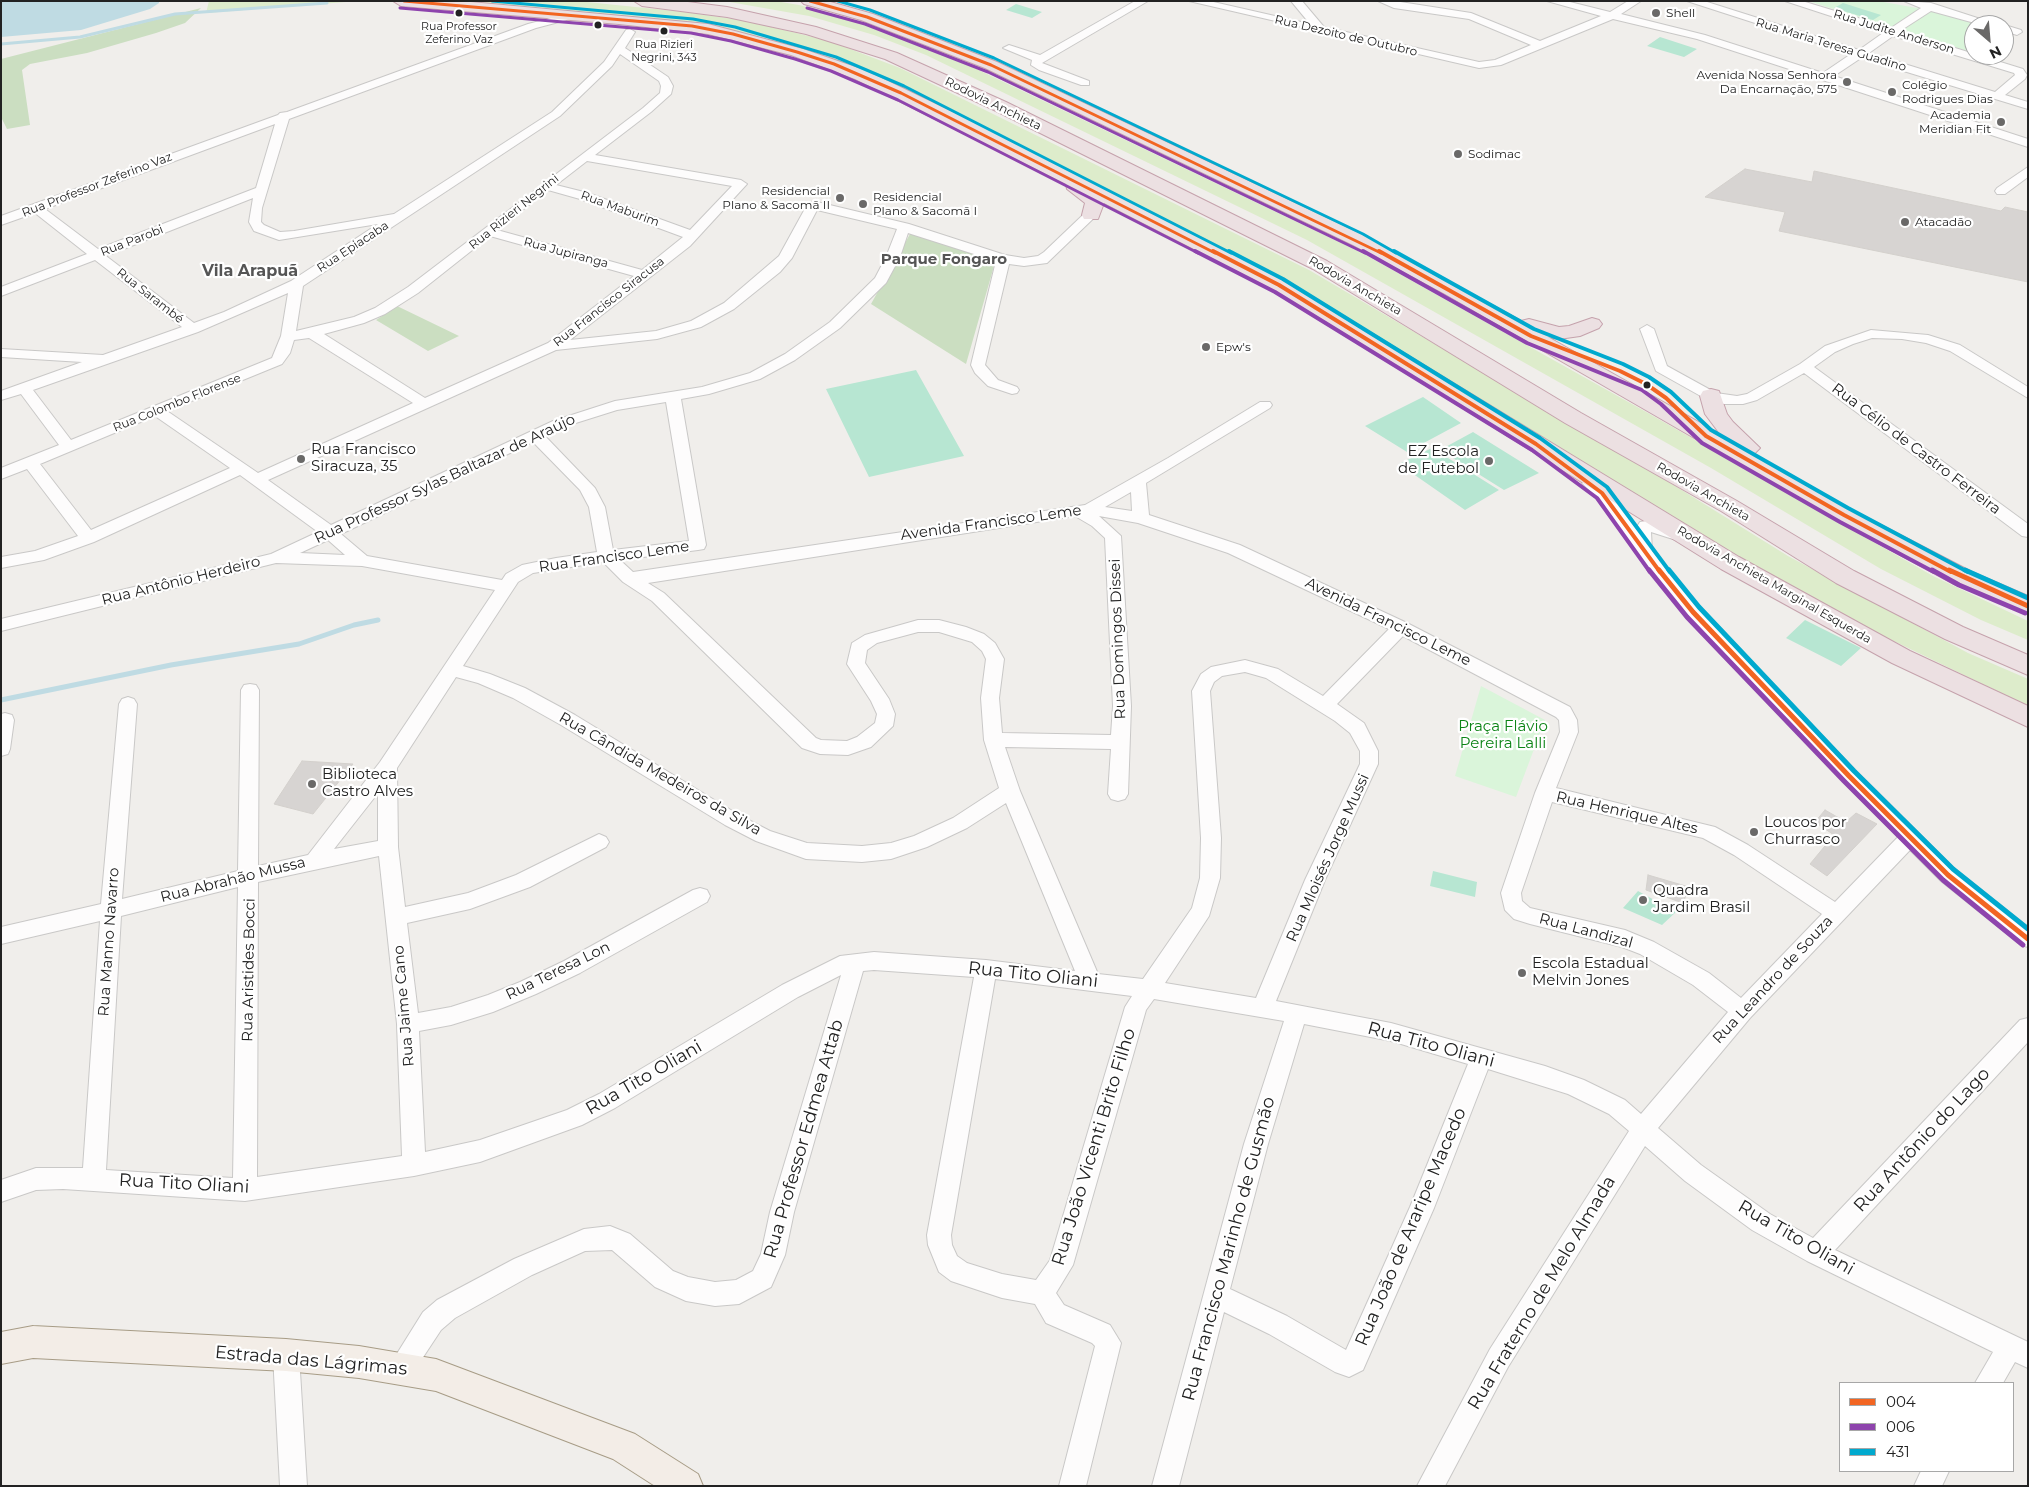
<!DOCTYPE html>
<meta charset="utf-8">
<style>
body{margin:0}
#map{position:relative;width:2029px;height:1487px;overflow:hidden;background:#f0eeeb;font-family:Montserrat,sans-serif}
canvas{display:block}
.frame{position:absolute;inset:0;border:2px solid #222;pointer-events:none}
.legend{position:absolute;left:1839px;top:1382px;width:175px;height:90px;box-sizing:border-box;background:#fff;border:1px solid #a7a7a7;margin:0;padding:6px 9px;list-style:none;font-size:15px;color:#222}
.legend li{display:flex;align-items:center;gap:10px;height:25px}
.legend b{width:25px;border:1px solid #a7a7a7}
.north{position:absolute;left:1964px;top:15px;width:50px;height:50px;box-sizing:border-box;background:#fff;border:1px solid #a7a7a7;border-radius:50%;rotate:153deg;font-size:14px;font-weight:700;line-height:20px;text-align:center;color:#222}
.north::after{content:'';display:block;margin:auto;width:18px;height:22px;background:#6a6968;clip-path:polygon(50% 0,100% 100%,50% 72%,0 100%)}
</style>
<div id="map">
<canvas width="2029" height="1487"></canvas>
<div class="frame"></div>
<ul class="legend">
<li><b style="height:6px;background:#f26522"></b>004</li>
<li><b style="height:6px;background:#8e44ad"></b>006</li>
<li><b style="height:6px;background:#00a9ce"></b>431</li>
</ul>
<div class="north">N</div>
</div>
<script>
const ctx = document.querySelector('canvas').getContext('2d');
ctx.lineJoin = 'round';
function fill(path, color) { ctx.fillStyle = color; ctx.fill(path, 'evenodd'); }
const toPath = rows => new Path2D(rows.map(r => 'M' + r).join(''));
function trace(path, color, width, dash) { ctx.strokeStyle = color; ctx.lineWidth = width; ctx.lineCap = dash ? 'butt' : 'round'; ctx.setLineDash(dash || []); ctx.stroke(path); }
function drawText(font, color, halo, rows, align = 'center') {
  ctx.font = font + ' Montserrat,sans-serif'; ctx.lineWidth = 4.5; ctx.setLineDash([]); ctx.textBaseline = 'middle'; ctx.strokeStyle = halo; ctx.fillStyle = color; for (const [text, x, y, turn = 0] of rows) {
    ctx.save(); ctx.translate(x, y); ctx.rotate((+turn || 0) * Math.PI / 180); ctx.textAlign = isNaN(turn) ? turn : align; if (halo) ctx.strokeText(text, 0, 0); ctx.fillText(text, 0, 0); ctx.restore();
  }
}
const grass = toPath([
 [209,1,340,1,346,2,206,13],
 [451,1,577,1,685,12,747,21,829,41,900,68,1309,270,1664,479,1788,556,1968,653,2028,679,2028,706,1811,601,1354,324,848,65,766,38,691,22],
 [724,1,775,1,799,5,871,24,943,53,1364,254,1648,413,1933,576,2028,621,2028,640,1981,620,1881,569,1711,468,1307,240,926,55,874,35,809,16]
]);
const forest = toPath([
 [201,8,185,23,156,33,87,53,30,64,22,70,30,125,7,129,1,117,1,59],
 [910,234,996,259,966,364,871,304],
 [397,306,459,336,428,351,376,320]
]);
const park = toPath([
 [1808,1,1878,1,1945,13,1981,25,1974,25,1974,53],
 [1481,686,1545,720,1516,797,1455,776]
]);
const pitch = toPath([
 [1843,3,1881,15,1873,20,1834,8],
 [1016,4,1042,12,1032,18,1006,10],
 [1660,37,1697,49,1684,57,1647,46],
 [916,370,964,456,869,477,826,389],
 [1423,397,1461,423,1407,452,1365,426],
 [1473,432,1539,473,1504,490,1440,450],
 [1432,448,1499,490,1465,510,1399,464],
 [1805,620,1861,648,1841,666,1786,638],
 [1433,871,1477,882,1475,897,1430,886],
 [1638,891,1676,912,1662,925,1623,908]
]);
const water = toPath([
 [1,1,159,1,159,3,150,9,81,30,1,37]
]);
const streamFar1 = toPath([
 [1,44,80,37,175,14,327,3]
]);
const stream = toPath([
 [1,700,171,665,299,644,354,625,378,620]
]);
const building = toPath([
 [1745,169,1812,182,1814,171,2001,211,2005,207,2028,212,2028,282,1779,231,1785,212,1705,197,1745,169],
 [302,761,353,764,313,814,274,804,302,761],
 [1825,810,1846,822,1856,813,1877,824,1827,876,1810,864,1834,835,1815,822,1825,810],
 [1648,875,1689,887,1683,903,1646,890,1648,875]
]);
const minor = toPath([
 [1135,1,1148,1,1042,63,1089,81,1089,85,1081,85,1039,70,1031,65,1032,60,1003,48,1009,45,1040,55,1135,1],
 [1189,1,1209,1,1310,24,1291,1,1302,1,1324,27,1479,62,1495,60,1531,45,1469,19,1394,8,1378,1,1394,1,1471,13,1540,41,1601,16,1547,1,1566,1,1610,12,1628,1,1641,1,1621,14,1705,35,1823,73,1851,54,1687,1,1704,1,1859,50,1883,33,1785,1,1802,1,1891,28,1921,8,1904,1,1931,3,1999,25,1982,25,1931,11,1900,31,2023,69,2027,75,2025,79,2005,95,2028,102,2028,109,1861,58,1834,76,2028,139,2028,147,1697,39,1613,19,1501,65,1479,68,1189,1],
 [1893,36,2014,73,2015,75,1995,92,1869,53,1893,36],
 [570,13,575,16,574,18,536,28,289,119,262,208,261,222,264,225,280,232,294,231,394,214,552,112,604,62,626,30,630,29,635,32,625,48,668,77,673,86,671,94,651,112,595,155,741,180,747,184,690,246,570,340,656,331,691,321,724,303,779,256,807,205,813,201,909,224,1005,255,1024,258,1038,256,1044,252,1086,212,1091,211,1097,215,1047,263,1024,266,1009,264,985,365,998,380,1017,387,1019,390,1017,393,1012,394,988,386,975,373,971,365,996,261,908,233,900,257,886,283,840,328,795,360,760,379,709,394,681,399,706,545,704,549,698,550,620,560,633,572,1085,505,1168,458,1260,402,1270,402,1272,405,1270,408,1146,483,1149,515,1240,545,1407,623,1570,707,1577,720,1578,732,1556,788,1715,827,1748,845,1835,902,1898,837,1687,616,1638,556,1604,505,1582,483,1590,478,1596,480,1616,497,1636,528,1640,522,1646,521,1668,524,1682,531,1684,535,1682,539,1676,540,1651,532,1652,551,1699,608,1856,771,1955,869,2028,927,2028,947,2021,945,1941,881,1910,850,1750,1018,1658,1128,1701,1165,1770,1214,1813,1238,2020,1020,2028,1018,2028,1042,1835,1250,2028,1342,2028,1368,2015,1362,2003,1383,1975,1383,1993,1352,1807,1261,1752,1230,1685,1181,1645,1146,1508,1367,1445,1486,1417,1486,1490,1349,1629,1131,1609,1114,1568,1094,1488,1069,1434,1208,1363,1370,1349,1377,1335,1372,1269,1334,1224,1312,1179,1486,1152,1486,1244,1144,1284,1021,1154,999,1146,1010,1073,1265,1056,1293,1064,1305,1110,1325,1121,1343,1086,1486,1059,1486,1095,1346,1092,1343,1046,1323,1035,1304,1002,1298,951,1281,939,1272,928,1245,927,1235,974,977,874,970,863,971,794,1212,785,1255,771,1287,739,1304,715,1306,686,1301,655,1287,612,1250,585,1251,532,1275,455,1318,441,1330,410,1377,401,1381,392,1377,388,1368,423,1312,437,1300,514,1259,584,1229,610,1226,630,1234,673,1271,688,1277,715,1282,736,1280,753,1271,761,1254,770,1212,841,975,798,997,615,1108,582,1125,480,1162,414,1176,245,1201,63,1189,36,1190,1,1202,1,1180,36,1168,83,1168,100,921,1,944,1,927,101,904,119,704,122,699,128,697,134,699,137,704,122,899,238,871,241,690,244,685,250,684,256,685,259,690,258,866,308,855,380,762,495,590,362,566,276,563,1,631,1,619,271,554,318,532,240,475,94,542,44,560,1,568,1,557,35,551,78,536,27,469,1,479,1,468,59,445,21,394,1,400,1,391,82,362,1,357,1,349,103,355,182,327,95,260,1,296,1,287,87,254,35,213,1,225,1,216,278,115,280,113,287,112,528,24,570,13],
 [620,54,659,81,661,86,660,93,643,108,408,287,375,308,354,317,296,331,303,286,560,116,612,66,620,54],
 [275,124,256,188,98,249,45,209,275,124],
 [587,161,732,186,690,230,588,193,556,185,587,161],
 [548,190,580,199,683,237,642,270,497,230,548,190],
 [253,198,249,222,254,231,279,240,378,224,291,281,224,312,194,323,106,256,253,198],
 [817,210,897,229,886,257,875,278,830,322,785,354,750,373,702,387,615,401,553,421,331,525,268,480,556,350,657,339,701,327,734,309,780,272,792,258,817,210],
 [490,236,634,276,548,343,425,398,324,334,364,323,385,314,418,293,490,236],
 [288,293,281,336,272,358,71,440,33,390,198,332,288,293],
 [309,338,413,403,258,473,167,411,282,364,290,353,294,340,309,338],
 [666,402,689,541,613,550,605,507,595,488,545,436,563,427,617,410,666,402],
 [155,416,230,468,91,530,40,464,155,416],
 [533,442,580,490,589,507,597,552,556,558,522,565,506,574,502,580,367,556,341,534,533,442],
 [1131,492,1132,511,1105,507,1131,492],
 [1075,516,1092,526,1105,538,1113,706,1111,735,1002,733,999,698,1004,659,995,643,984,634,966,627,939,620,918,620,865,635,852,643,847,664,871,701,877,714,875,723,857,737,847,741,821,740,816,738,664,593,648,583,1075,516],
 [1099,516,1138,523,1228,553,1389,629,1323,696,1278,669,1245,660,1211,667,1201,674,1192,691,1201,838,1200,878,1192,908,1143,979,1098,974,1020,791,1005,747,1111,749,1108,794,1111,799,1118,801,1125,799,1128,794,1131,706,1121,536,1099,516],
 [328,540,345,555,300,553,328,540],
 [603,562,623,582,652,601,802,748,820,754,848,755,871,747,893,726,895,714,889,699,865,663,867,650,877,643,918,632,939,632,972,642,982,651,986,659,981,698,984,740,999,788,953,818,914,836,891,843,862,846,807,843,770,831,739,815,575,715,525,688,490,674,463,666,518,582,533,573,603,562],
 [1403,636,1556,717,1559,720,1560,732,1535,793,1501,893,1505,910,1514,919,1530,924,1622,947,1640,954,1693,985,1728,1012,1641,1114,1625,1100,1584,1080,1545,1066,1391,1023,1276,1001,1325,880,1378,764,1378,751,1364,723,1337,704,1403,636],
 [1245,672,1266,678,1335,721,1350,733,1360,751,1360,764,1305,880,1256,998,1165,983,1209,916,1220,878,1221,838,1210,691,1214,682,1222,676,1245,672],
 [456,677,478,683,513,698,561,725,725,825,756,841,806,859,862,862,891,859,927,847,967,828,1006,803,1075,971,986,960,874,952,840,956,782,985,599,1094,567,1110,480,1140,425,1152,419,1031,451,1025,493,1012,536,994,580,973,707,902,710,896,707,890,700,888,693,890,564,961,520,982,488,995,451,1007,418,1013,407,923,470,909,530,887,606,847,609,842,606,837,599,834,516,875,468,893,405,907,398,847,397,768,456,677],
 [378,793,378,841,334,849,378,793],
 [1552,802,1703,838,1734,855,1822,914,1741,998,1709,973,1654,942,1625,930,1530,908,1522,901,1521,893,1552,802],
 [379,856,397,1024,402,1156,257,1177,258,882,379,856],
 [238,887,233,1178,106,1170,121,916,238,887],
 [995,979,1132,996,1125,1007,1050,1260,1036,1280,1002,1274,967,1263,957,1256,952,1245,951,1235,995,979],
 [1304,1024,1391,1041,1468,1064,1410,1207,1346,1350,1287,1316,1230,1289,1268,1144,1304,1024],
 [2003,25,2004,25,2008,26,2021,30,2022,32,2017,35,2004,31,2003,25],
 [2028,167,2028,177,2005,194,1997,194,1995,191,1997,188,2028,167],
 [1647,325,1654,329,1667,366,1716,393,1737,396,1747,394,1800,364,1825,346,1871,330,1928,335,1960,345,2028,387,2028,398,1950,351,1926,343,1902,339,1872,338,1853,344,1835,352,1814,367,2028,524,2028,537,2022,536,1804,373,1757,400,1743,404,1724,404,1706,399,1656,371,1640,329,1647,325],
 [5,713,12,715,14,720,10,749,8,754,1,756,1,714,5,713],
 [286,1342,295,1346,299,1355,307,1486,280,1486,273,1355,277,1346,286,1342],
 [1921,1471,1949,1471,1942,1486,1914,1486,1921,1471]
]);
const major = toPath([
 [33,1326,286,1339,359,1346,436,1359,635,1434,698,1474,703,1486,655,1486,613,1459,436,1391,359,1378,286,1371,33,1358,1,1364,1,1332,33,1326]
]);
const highway = toPath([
 [393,1,460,1,708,24,803,49,867,71,965,118,1286,281,1739,557,1910,651,2028,706,2028,727,1892,663,1721,569,1272,289,1104,203,1098,219,1084,219,1082,215,1085,203,1067,189,1066,184,855,79,791,55,708,34,619,24,401,6,393,1],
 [634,1,680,1,727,7,816,27,897,53,1006,102,1327,261,1581,413,1737,501,1854,571,1963,627,2028,655,2028,675,1945,639,1836,583,1721,511,1565,423,1313,269,994,110,885,59,806,34,727,17,642,6,634,1],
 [801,1,827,1,873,14,997,62,1367,237,1521,321,1529,319,1559,327,1569,326,1592,318,1599,320,1602,324,1599,328,1580,336,1559,339,1548,337,1720,434,1705,414,1700,396,1703,391,1711,389,1719,391,1727,414,1733,422,1760,448,1754,454,1852,510,1972,572,2028,596,2028,614,1954,584,1836,520,1445,294,1353,245,985,68,861,20,804,4,801,1]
]);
const bus1Far2 = toPath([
 [404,1,692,26,733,34,797,52,834,64,901,93,1215,253],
 [810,1,867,17,991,65,1381,253]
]);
const bus1Far1 = toPath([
 [1213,251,1279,285,1536,444,1602,493,1660,572],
 [1379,251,1531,336,1620,371,1646,384,1666,398,1706,436,1844,515,1951,572]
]);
const bus1 = toPath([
 [1659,570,1693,612,1849,776,1948,875,2028,939],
 [1949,570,2028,606]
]);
const bus2Far2 = toPath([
 [400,8,691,33,731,41,795,59,831,71,898,100,1198,253],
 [807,8,865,24,988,72,1365,253]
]);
const bus2Far1 = toPath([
 [1195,251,1275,292,1532,450,1597,498,1650,572],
 [1363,251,1527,343,1642,390,1661,404,1702,443,1840,522,1934,572]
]);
const bus2 = toPath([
 [1649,570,1687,617,1844,781,1943,880,2023,945],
 [1932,570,1959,585,2025,613]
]);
const bus3Far2 = toPath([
 [492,1,693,19,735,27,836,57,904,86,1231,253],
 [838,1,870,10,994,58,1363,234,1396,253]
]);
const bus3Far1 = toPath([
 [1229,251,1283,279,1540,438,1607,487,1670,572],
 [1394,251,1534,329,1623,364,1649,377,1671,392,1711,430,1848,508,1968,572]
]);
const bus3 = toPath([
 [1669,570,1699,607,1854,771,1953,869,2028,929],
 [1965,570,2028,598]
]);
const markers = [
 [459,13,4.5,"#222"],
 [1656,13,5,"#6a6968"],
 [598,25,4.5,"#222"],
 [664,31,4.5,"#222"],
 [1847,82,5,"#6a6968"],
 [1892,92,5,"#6a6968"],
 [2001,122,5,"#6a6968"],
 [1458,154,5,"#6a6968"],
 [840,198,5,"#6a6968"],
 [863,204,5,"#6a6968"],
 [1905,222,5,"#6a6968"],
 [1206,347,5,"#6a6968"],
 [1647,385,4.5,"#222"],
 [301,459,5,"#6a6968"],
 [1489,461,5,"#6a6968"],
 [312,784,5,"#6a6968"],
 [1754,832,5,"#6a6968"],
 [1643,900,5,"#6a6968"],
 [1522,973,5,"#6a6968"]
];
const farBusnames = [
 ["Rua Professor",459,27],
 ["Zeferino Vaz",459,40],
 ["Rua Rizieri",664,45],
 ["Negrini, 343",664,58]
];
const farPoinames = [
 ["Shell",1666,13],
 ["Avenida Nossa Senhora",1837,75,"right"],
 ["Da Encarnação, 575",1837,89,"right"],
 ["Colégio",1902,85],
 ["Rodrigues Dias",1902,99],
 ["Academia",1991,115,"right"],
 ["Meridian Fit",1991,129,"right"],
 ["Sodimac",1468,154],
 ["Residencial",830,191,"right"],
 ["Plano & Sacomã II",830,205,"right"],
 ["Residencial",873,197],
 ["Plano & Sacomã I",873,211],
 ["Atacadão",1915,222],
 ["Epw's",1216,347]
];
const farStreetnames = [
 ["Rua Judite Anderson",1894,32,17],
 ["Rua Dezoito de Outubro",1346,36,13],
 ["Rua Maria Teresa Guadino",1831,45,17],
 ["Rodovia Anchieta",993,104,26],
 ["Rua Professor Zeferino Vaz",97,185,-21],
 ["Rua Maburim",620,209,20],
 ["Rua Rizieri Negrini",514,212,-39],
 ["Rua Parobi",132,241,-21],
 ["Rua Epiacaba",353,247,-33],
 ["Rua Jupiranga",566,253,15],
 ["Rodovia Anchieta",1355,286,30],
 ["Rua Sarambé",150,296,38],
 ["Rua Francisco Siracusa",609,302,-38],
 ["Rua Colombo Florense",177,403,-22],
 ["Rodovia Anchieta",1703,492,30],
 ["Rodovia Anchieta Marginal Esquerda",1774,585,30]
];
const farQuarternames = [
 ["Parque Fongaro",944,260]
];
const streetNames = [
 ["Rua Célio de Castro Ferreira",1916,449,37],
 ["Rua Professor Sylas Baltazar de Araújo",445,479,-25],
 ["Avenida Francisco Leme",991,523,-8],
 ["Rua Francisco Leme",614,557,-8],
 ["Rua Antônio Herdeiro",181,581,-14],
 ["Avenida Francisco Leme",1388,622,26],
 ["Rua Domingos Dissei",1118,639,-92],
 ["Rua Cândida Medeiros da Silva",660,774,30],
 ["Rua Henrique Altes",1627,813,13],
 ["Rua Mloisés Jorge Mussi",1328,858,-66],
 ["Rua Abrahão Mussa",233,880,-14],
 ["Rua Landizal",1586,931,15],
 ["Rua Manno Navarro",109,942,-86],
 ["Rua Aristides Bocci",249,970,-89],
 ["Rua Teresa Lon",558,971,-26],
 ["Rua Leandro de Souza",1773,980,-47],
 ["Rua Jaime Cano",404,1006,-95]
];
const poiNames = [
 ["Rua Francisco",311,450],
 ["Siracuza, 35",311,467],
 ["EZ Escola",1479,452,"right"],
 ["de Futebol",1479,469,"right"],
 ["Biblioteca",322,775],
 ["Castro Alves",322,792],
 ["Loucos por",1764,823],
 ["Churrasco",1764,840],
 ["Quadra",1653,891],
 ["Jardim Brasil",1653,908],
 ["Escola Estadual",1532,964],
 ["Melvin Jones",1532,981]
];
const parkNames = [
 ["Praça Flávio",1503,727],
 ["Pereira Lalli",1503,744]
];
const farDistrictnames = [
 ["Vila Arapuã",250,271]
];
const nearStreetnames = [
 ["Rua Tito Oliani",1033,975,6],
 ["Rua Tito Oliani",1431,1045,15],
 ["Rua Tito Oliani",644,1078,-30],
 ["Rua Professor Edmea Attab",804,1139,-74],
 ["Rua Antônio do Lago",1922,1140,-47],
 ["Rua João Vicenti Brito Filho",1094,1147,-73],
 ["Rua Tito Oliani",184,1184,3],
 ["Rua João de Araripe Macedo",1411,1227,-67],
 ["Rua Tito Oliani",1796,1238,30],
 ["Rua Francisco Marinho de Gusmão",1229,1249,-75],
 ["Rua Fraterno de Melo Almada",1542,1293,-59],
 ["Estrada das Lágrimas",311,1361,5]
];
fill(grass, '#ddeccb');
fill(forest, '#cbdec1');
fill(park, '#daf5da');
fill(pitch, '#b7e6d2');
fill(water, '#bfdbe3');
trace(streamFar1, '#bfdbe3', 3);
trace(stream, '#bfdbe3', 5);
fill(building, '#d7d4d2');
trace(building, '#d3d0cc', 1);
trace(minor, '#c9c8c7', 2);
trace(major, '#a79c86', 2);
trace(highway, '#c5a2ac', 2);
fill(minor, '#fdfcfc');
fill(major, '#f3ede7');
fill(highway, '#ece0e2');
trace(bus1Far2, '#f26522', 3);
trace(bus1Far1, '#f26522', 4);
trace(bus1, '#f26522', 5);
trace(bus2Far2, '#8e44ad', 3);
trace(bus2Far1, '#8e44ad', 4);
trace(bus2, '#8e44ad', 5);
trace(bus3Far2, '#00a9ce', 3);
trace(bus3Far1, '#00a9ce', 4);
trace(bus3, '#00a9ce', 5);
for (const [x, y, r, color] of markers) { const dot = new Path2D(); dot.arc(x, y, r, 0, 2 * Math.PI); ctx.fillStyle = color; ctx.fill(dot); trace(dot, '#fff', 2); }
drawText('11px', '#222', '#fff', farBusnames);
drawText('12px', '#222', '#fff', farPoinames, 'left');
drawText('12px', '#222', '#fff', farStreetnames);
drawText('bold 15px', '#555', '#fff', farQuarternames);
drawText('15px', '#222', '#fff', streetNames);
drawText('15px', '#222', '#fff', poiNames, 'left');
drawText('15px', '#0c8416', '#fff', parkNames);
drawText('bold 16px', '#555', '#fff', farDistrictnames);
drawText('18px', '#222', '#fff', nearStreetnames);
</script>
